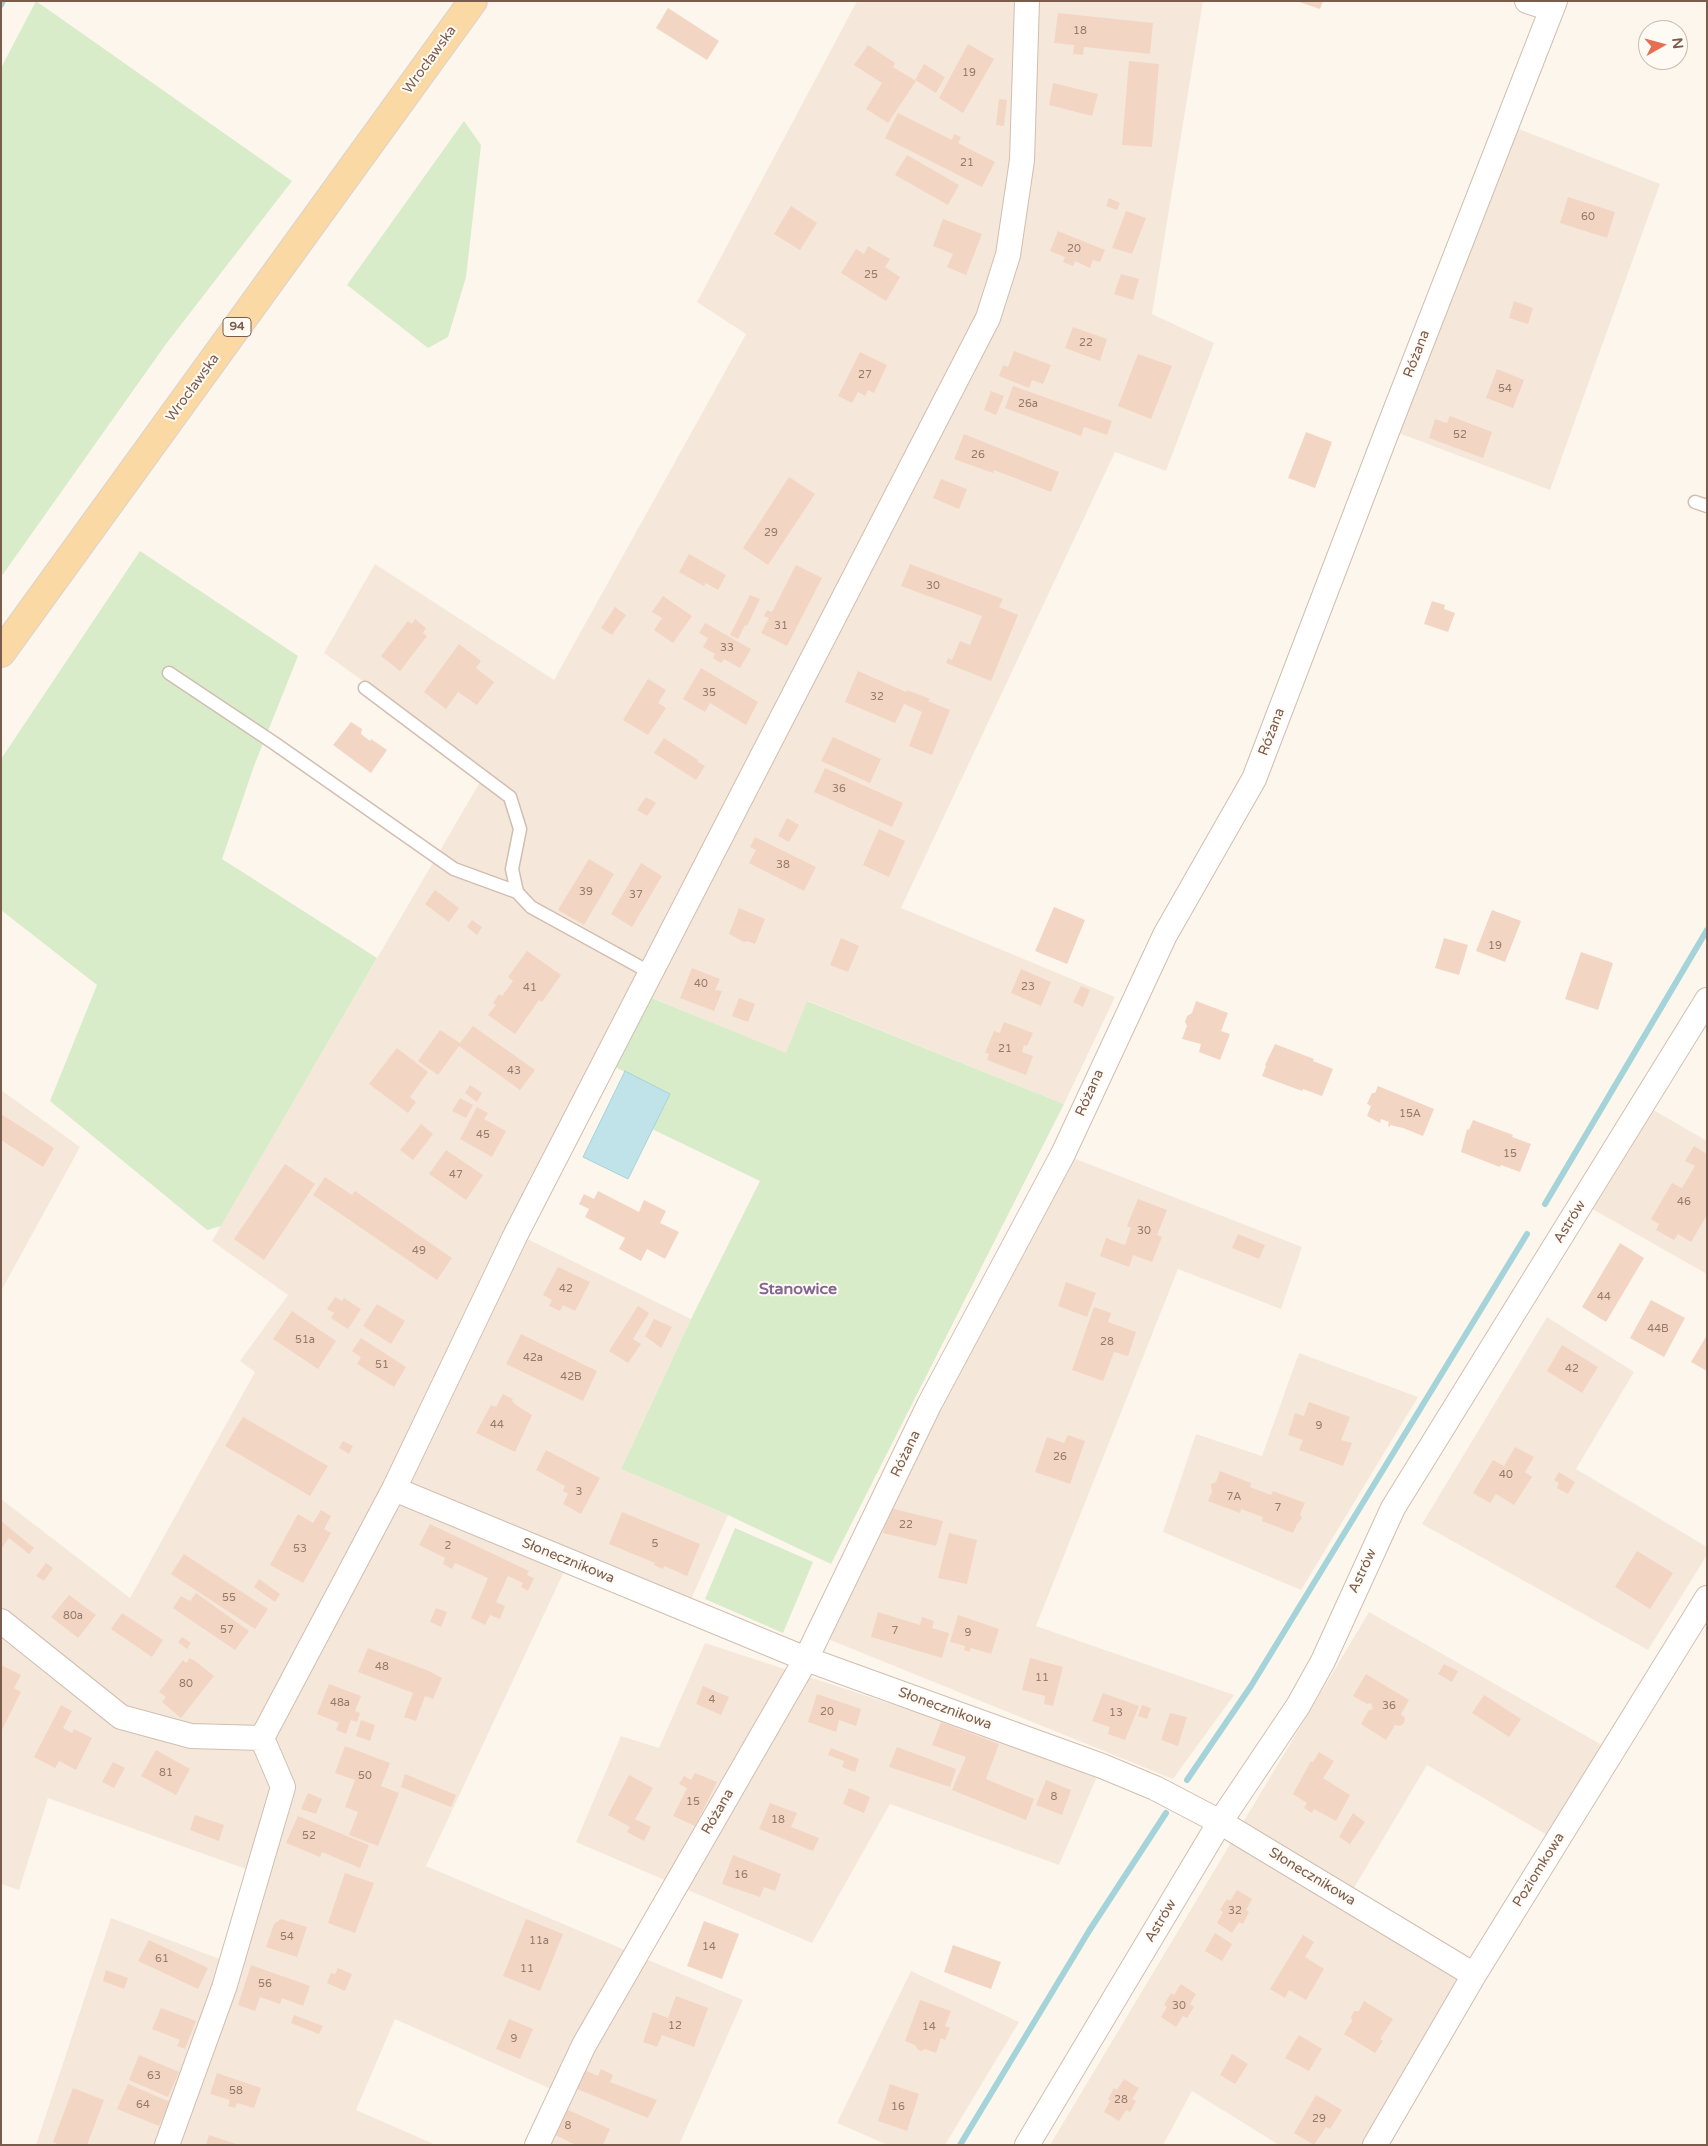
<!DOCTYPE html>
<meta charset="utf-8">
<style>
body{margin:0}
#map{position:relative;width:1708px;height:2146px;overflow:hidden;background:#fdf6ec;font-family:"Varela Round",sans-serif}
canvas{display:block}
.frame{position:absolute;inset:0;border:2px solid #7a5c4d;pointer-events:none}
.north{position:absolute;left:1638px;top:20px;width:50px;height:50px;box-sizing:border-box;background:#fffaf3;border:1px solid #cabbb1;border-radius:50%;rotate:83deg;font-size:14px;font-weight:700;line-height:20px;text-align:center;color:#7a5c4d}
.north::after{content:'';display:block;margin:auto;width:18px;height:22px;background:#e76f51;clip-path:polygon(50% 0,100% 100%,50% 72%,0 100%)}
</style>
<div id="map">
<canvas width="1708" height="2146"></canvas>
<div class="frame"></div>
<div class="north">N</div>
</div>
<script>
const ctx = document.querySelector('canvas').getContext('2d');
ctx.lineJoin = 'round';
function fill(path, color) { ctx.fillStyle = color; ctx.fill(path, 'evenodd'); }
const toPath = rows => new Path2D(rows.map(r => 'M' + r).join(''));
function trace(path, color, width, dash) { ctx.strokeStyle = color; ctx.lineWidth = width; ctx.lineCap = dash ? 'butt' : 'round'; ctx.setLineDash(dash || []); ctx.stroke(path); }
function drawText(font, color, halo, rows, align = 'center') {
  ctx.font = font + ' "Varela Round",sans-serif'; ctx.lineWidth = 4; ctx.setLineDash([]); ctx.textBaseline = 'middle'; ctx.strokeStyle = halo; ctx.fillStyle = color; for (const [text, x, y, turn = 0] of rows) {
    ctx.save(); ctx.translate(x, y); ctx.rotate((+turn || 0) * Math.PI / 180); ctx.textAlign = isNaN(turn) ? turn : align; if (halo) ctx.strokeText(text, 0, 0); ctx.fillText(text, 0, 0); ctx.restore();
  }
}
const residential = toPath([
 [857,1,1203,1,1152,314,1214,343,1166,471,1115,452,901,908,1115,997,1064,1104,808,1001,786,1054,641,993,517,1234,691,1319,621,1469,728,1515,686,1611,569,1561,426,1866,743,2000,679,2145,539,2145,562,2094,395,2019,356,2110,436,2145,36,2145,111,1918,233,1964,257,1873,48,1798,19,1890,1,1884,1,1499,130,1598,255,1372,240,1361,288,1295,212,1241,487,770,324,653,375,564,554,680,746,334,697,302],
 [1506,124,1660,184,1550,490,1388,429],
 [1,1090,80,1147,1,1291],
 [1643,1104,1707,1141,1707,1274,1580,1202],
 [1063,1154,1302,1247,1281,1309,1178,1269,1036,1626,1234,1695,1173,1779,818,1635],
 [1547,1317,1634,1372,1576,1469,1707,1547,1707,1555,1648,1650,1422,1524],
 [1299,1353,1418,1397,1301,1590,1163,1532,1196,1434,1262,1456],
 [1369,1612,1621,1756,1564,1845,1427,1765,1348,1898,1474,1975,1383,2145,1279,2145,1192,2091,1163,2145,1050,2145],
 [705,1643,1099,1772,1059,1865,890,1804,812,1943,576,1842,621,1736,659,1748],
 [911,1971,1019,2022,945,2145,888,2145,837,2123]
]);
const green = toPath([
 [36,1,292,181,166,344,1,577,1,68],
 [464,121,481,145,466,277,448,337,428,348,347,285],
 [140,551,298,656,254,766,222,859,377,958,221,1226,207,1230,50,1101,97,985,1,910,1,759],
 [652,998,786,1053,807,1001,1064,1104,831,1564,728,1515,621,1469,691,1319,760,1181,652,1129,670,1094,615,1067],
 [735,1528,813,1562,783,1633,705,1599]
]);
const water = toPath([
 [625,1071,670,1094,628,1179,583,1157,625,1071]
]);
const stream = toPath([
 [1,5,3,1],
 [1545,1204,1707,930],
 [1187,1780,1251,1686,1527,1234],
 [960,2145,1089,1931,1166,1813]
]);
const building = toPath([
 [1296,1,1323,1,1320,9],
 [668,8,719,41,707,60,656,28],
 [1058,13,1153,23,1150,54,1084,47,1083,55,1073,54,1074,45,1054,43],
 [968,44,994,59,963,113,939,98],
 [868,45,895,63,893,67,916,81,888,123,866,109,882,83,854,65],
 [1129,61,1159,64,1152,147,1122,145],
 [924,64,945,77,936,93,915,80],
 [1053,83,1098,94,1092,116,1049,105],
 [999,99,1007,100,1004,126,996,125],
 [898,113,952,140,954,134,961,137,958,143,995,162,982,187,885,138],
 [907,155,959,185,948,205,895,175],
 [1568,197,1615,212,1607,238,1560,223],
 [1109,198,1120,203,1117,210,1106,206],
 [791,206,817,223,800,250,774,234],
 [1126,211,1146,218,1132,254,1112,248],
 [943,219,982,234,966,275,947,267,953,254,933,246],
 [1058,231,1105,250,1100,262,1093,260,1090,268,1075,261,1073,266,1063,262,1065,257,1050,251],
 [868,246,890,259,885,267,900,277,886,301,841,273,856,249,864,254],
 [1121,274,1139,279,1133,300,1114,294],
 [1514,301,1533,308,1528,324,1509,318],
 [1073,327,1107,339,1100,361,1065,348],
 [1014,351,1051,365,1043,384,1032,380,1029,388,999,376,1003,365,1008,367],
 [860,352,887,365,874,393,868,390,865,396,858,392,852,403,838,396],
 [1138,354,1172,366,1151,419,1118,406],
 [1497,369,1524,380,1513,408,1486,398],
 [1013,386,1112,421,1107,435,1084,427,1081,436,1005,408],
 [991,391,1004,396,996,415,984,410],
 [1450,416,1492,432,1483,458,1429,438,1435,419,1447,423],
 [1306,432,1332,442,1315,488,1288,478],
 [964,434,1059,472,1051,492,994,470,993,473,954,459],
 [789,477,815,494,768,565,743,548],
 [941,479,967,489,959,509,933,498],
 [689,554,726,575,718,590,706,583,704,586,679,572],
 [910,564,1003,599,999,607,1018,615,991,681,946,663,948,658,952,660,960,641,970,645,982,616,901,586],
 [796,565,822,578,787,646,761,633,769,618,764,616,767,610,772,612],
 [750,595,760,599,747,626,745,625,738,639,730,635],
 [663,596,692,616,673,643,654,630,662,618,652,612],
 [1432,601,1445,605,1444,609,1455,613,1448,632,1424,624],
 [615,607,626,615,612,635,601,628],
 [415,619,426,628,423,633,427,636,400,671,381,656,408,621,412,624],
 [705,623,751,649,740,668,724,659,721,663,713,658,715,654,703,647,708,638,699,633],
 [459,644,481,661,476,668,494,682,477,705,458,692,446,709,424,692],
 [701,668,758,702,746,725,710,703,705,712,683,699],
 [858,671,906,692,907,690,930,699,928,701,950,710,932,755,909,746,922,712,904,704,895,723,845,702],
 [648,679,666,690,658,703,666,708,648,735,623,720],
 [351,722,362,729,361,734,370,741,371,739,387,750,371,773,333,745],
 [833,737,881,759,870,783,821,761],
 [664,738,698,760,698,762,705,766,696,780,654,753],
 [825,768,903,803,892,827,814,792],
 [646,797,656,803,647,816,637,810],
 [787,818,799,825,789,842,778,836],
 [879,829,905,841,889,877,863,865],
 [755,837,816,867,804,891,749,863,756,850,750,847],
 [589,859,614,874,584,925,558,910],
 [641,863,662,876,632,927,611,914],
 [435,890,459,908,449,922,425,904],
 [1054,907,1085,920,1067,964,1035,951],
 [739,908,765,919,755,944,747,941,744,942,729,934],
 [1492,910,1521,921,1505,962,1476,951],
 [472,920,482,927,477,935,467,927],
 [841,938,859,946,848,972,830,965],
 [1444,938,1468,945,1459,975,1435,968],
 [527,951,561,975,542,1002,539,1000,515,1034,488,1015,496,1005,493,1003,499,994,502,996,513,981,508,977],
 [1581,952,1613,963,1598,1010,1565,999],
 [692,968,720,979,715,990,722,991,714,1011,680,998],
 [1021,969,1051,982,1041,1006,1011,993],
 [1081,986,1090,990,1083,1007,1073,1002],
 [739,998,755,1004,748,1022,732,1016],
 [1196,1001,1228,1013,1221,1031,1230,1034,1220,1060,1199,1052,1201,1044,1182,1039,1187,1026,1185,1022,1187,1016,1192,1013],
 [1004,1022,1033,1033,1027,1046,1024,1045,1022,1052,1033,1056,1026,1075,987,1060,989,1054,985,1053,994,1031,1000,1033],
 [473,1026,535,1070,520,1090,459,1046,438,1075,418,1061,440,1030,460,1043],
 [1275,1044,1314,1059,1313,1061,1333,1069,1322,1096,1303,1089,1302,1091,1262,1076,1266,1066,1265,1065],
 [397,1048,428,1072,410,1097,416,1102,408,1113,369,1084],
 [470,1085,482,1093,477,1102,465,1093],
 [1378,1086,1434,1109,1423,1136,1403,1128,1390,1125,1390,1127,1388,1126,1389,1122,1381,1119,1380,1123,1367,1116,1371,1106,1367,1104,1372,1093,1375,1093],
 [460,1098,473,1105,466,1118,452,1111],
 [477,1107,488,1113,484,1119,506,1131,492,1157,460,1139],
 [1,1114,54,1148,43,1167,1,1140],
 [1473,1120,1513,1135,1512,1137,1531,1144,1520,1172,1501,1165,1500,1167,1461,1152,1467,1129,1469,1130],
 [421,1124,433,1134,413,1160,400,1150],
 [1694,1146,1707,1154,1707,1215,1691,1242,1678,1234,1674,1240,1656,1230,1659,1224,1651,1219,1672,1183,1682,1188,1695,1166,1685,1161],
 [446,1150,483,1175,466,1200,429,1174],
 [285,1164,315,1184,264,1260,234,1239],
 [325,1177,352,1195,355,1191,452,1258,437,1280,313,1195],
 [598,1191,639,1212,644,1200,666,1211,660,1223,679,1232,665,1259,647,1249,641,1261,619,1249,625,1238,585,1217,589,1209,579,1204,584,1194,594,1199],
 [1138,1199,1167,1210,1157,1235,1162,1237,1152,1262,1133,1255,1129,1267,1100,1256,1106,1238,1125,1245,1131,1228,1127,1226],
 [1238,1234,1265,1245,1259,1259,1232,1248],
 [1620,1243,1644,1258,1606,1322,1582,1307],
 [558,1267,590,1282,575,1311,563,1305,560,1311,549,1306,552,1300,543,1295],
 [1066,1282,1096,1293,1087,1317,1058,1306],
 [335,1297,342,1301,344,1298,361,1309,348,1329,331,1318,334,1313,327,1309],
 [1651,1300,1685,1318,1664,1357,1630,1338],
 [377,1304,405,1321,391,1344,363,1326],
 [638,1306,649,1313,633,1339,641,1344,628,1363,609,1351],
 [1094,1307,1111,1313,1108,1322,1136,1332,1128,1356,1114,1352,1103,1381,1072,1370],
 [292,1311,336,1341,318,1369,273,1339],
 [654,1319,672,1327,661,1348,645,1336],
 [521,1334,597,1371,583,1401,506,1364],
 [1707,1335,1707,1371,1691,1362],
 [361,1338,406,1367,394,1387,357,1364,361,1357,352,1351],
 [1562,1345,1598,1367,1582,1393,1547,1371],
 [503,1394,513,1399,512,1401,516,1405,532,1415,515,1452,476,1433,491,1405,496,1407],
 [1309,1402,1350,1417,1341,1440,1352,1443,1343,1466,1299,1450,1303,1440,1288,1435,1295,1413,1304,1416],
 [243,1417,328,1466,310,1496,225,1446],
 [1068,1435,1085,1441,1070,1484,1035,1472,1047,1437,1064,1443],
 [343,1441,353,1446,349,1454,339,1448],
 [1515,1447,1534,1457,1525,1472,1532,1477,1514,1505,1496,1494,1490,1503,1473,1493,1493,1460,1504,1466],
 [546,1450,600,1478,581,1514,563,1504,568,1494,563,1491,565,1486,536,1470],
 [1220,1471,1251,1483,1250,1487,1271,1495,1273,1491,1305,1503,1300,1514,1302,1518,1297,1524,1293,1533,1262,1521,1263,1517,1241,1509,1240,1513,1208,1501,1212,1492,1211,1484,1216,1482],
 [1559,1472,1575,1482,1568,1494,1557,1488,1559,1483,1554,1480],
 [890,1508,943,1521,936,1546,883,1533],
 [321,1510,331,1516,324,1529,331,1533,303,1583,270,1565,298,1514,313,1523],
 [622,1512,700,1544,687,1576,664,1566,663,1569,654,1565,655,1563,609,1544],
 [1,1521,34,1548,29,1554,9,1538,1,1549],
 [430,1524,529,1571,527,1575,534,1578,528,1591,521,1587,523,1583,508,1576,496,1602,505,1606,500,1619,490,1615,485,1625,471,1618,488,1578,455,1563,452,1569,443,1564,445,1558,419,1545],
 [949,1533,977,1540,967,1584,938,1578],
 [1637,1551,1673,1573,1650,1609,1615,1587],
 [184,1554,268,1609,255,1629,171,1574],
 [46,1563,53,1568,44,1581,36,1576],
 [259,1579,280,1594,275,1602,254,1587],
 [196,1593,249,1631,235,1650,173,1608,181,1596,190,1601],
 [69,1595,96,1615,78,1638,51,1617],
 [436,1608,447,1612,441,1627,430,1622],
 [878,1612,920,1625,922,1617,934,1621,932,1628,949,1633,942,1658,871,1637],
 [122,1613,163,1640,152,1657,111,1629],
 [958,1615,999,1629,991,1654,971,1648,969,1652,964,1650,965,1646,950,1642],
 [182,1637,191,1643,187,1649,178,1642],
 [368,1648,429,1671,442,1678,433,1699,425,1696,416,1721,404,1717,413,1693,358,1672],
 [190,1658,195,1661,214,1676,181,1718,162,1702,166,1697,159,1692,183,1660,186,1663],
 [1030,1658,1063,1667,1053,1706,1044,1704,1045,1696,1022,1690],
 [1444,1664,1458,1671,1452,1682,1438,1674],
 [1,1665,21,1675,14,1688,21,1692,1,1732],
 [1366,1674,1409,1700,1401,1714,1405,1718,1404,1723,1400,1726,1395,1725,1386,1740,1361,1724,1369,1710,1373,1709,1371,1703,1367,1704,1353,1696],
 [329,1684,361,1696,355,1711,360,1713,357,1722,351,1720,346,1734,336,1730,339,1723,317,1714],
 [703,1686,729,1697,721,1715,696,1704],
 [1103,1693,1139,1706,1125,1740,1108,1734,1110,1727,1092,1721],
 [817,1694,861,1709,856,1726,839,1720,836,1732,808,1722],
 [1484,1695,1521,1719,1509,1737,1472,1713],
 [61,1705,72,1711,63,1728,72,1733,74,1729,92,1738,76,1770,59,1761,55,1768,34,1757],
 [1142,1705,1151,1708,1147,1719,1138,1716],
 [1170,1713,1187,1717,1178,1746,1161,1740],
 [361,1720,375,1725,370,1741,356,1736],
 [941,1722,999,1744,986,1779,1034,1799,1026,1820,952,1790,966,1757,932,1745],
 [345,1746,390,1763,381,1786,399,1793,378,1846,349,1835,358,1812,345,1807,355,1780,335,1773],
 [897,1747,956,1769,950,1787,889,1767],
 [831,1748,859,1759,855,1772,842,1767,844,1761,828,1755],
 [156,1750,190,1769,176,1795,141,1776],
 [1319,1752,1334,1761,1323,1778,1350,1795,1336,1821,1314,1809,1312,1813,1304,1808,1307,1803,1293,1794,1311,1761,1313,1762],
 [113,1762,125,1768,114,1788,102,1782],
 [695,1773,717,1782,695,1826,673,1816,687,1788,679,1784,684,1776,691,1780],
 [405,1774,456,1795,451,1807,401,1787],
 [629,1775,653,1788,635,1819,651,1827,644,1841,627,1832,630,1827,608,1815],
 [1046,1780,1071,1790,1062,1815,1036,1805],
 [849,1788,870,1797,864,1813,843,1804],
 [308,1793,322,1799,316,1814,301,1809],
 [770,1803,797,1813,791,1827,819,1838,813,1851,759,1829],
 [1353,1813,1365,1822,1350,1844,1339,1837],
 [195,1815,224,1825,219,1841,190,1830],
 [298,1816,369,1845,360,1868,322,1852,320,1857,286,1843],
 [733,1855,781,1874,775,1891,764,1887,760,1897,722,1884],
 [345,1873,374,1883,355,1933,328,1923],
 [1237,1890,1252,1899,1246,1910,1249,1912,1243,1924,1239,1922,1232,1933,1217,1923,1223,1912,1220,1910,1227,1899,1230,1901],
 [281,1919,307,1927,297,1957,266,1947,274,1924],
 [526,1919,563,1934,540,1991,503,1976],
 [704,1921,739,1934,722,1979,687,1966],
 [1215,1933,1232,1944,1222,1961,1205,1951],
 [1303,1935,1314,1942,1305,1957,1324,1969,1306,2000,1289,1990,1285,1998,1270,1989],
 [149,1940,208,1968,198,1989,138,1961],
 [953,1945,1001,1962,991,1989,944,1972],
 [251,1965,310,1986,303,2006,282,1998,280,2004,260,1997,255,2011,238,2005],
 [338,1968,352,1974,345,1991,327,1983,331,1973,335,1974],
 [106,1970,128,1978,124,1989,103,1981],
 [1181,1984,1196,1994,1190,2004,1194,2007,1187,2018,1183,2016,1176,2027,1161,2017,1167,2007,1164,2005,1171,1993,1174,1995],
 [676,1996,708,2008,694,2047,662,2035,657,2047,643,2042,653,2012,668,2018],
 [920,2000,951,2011,945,2026,950,2028,945,2040,941,2038,936,2053,925,2049,921,2051,917,2049,915,2045,905,2041],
 [1364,2001,1393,2019,1380,2039,1383,2041,1375,2053,1344,2034,1352,2021,1351,2017,1354,2011,1359,2011],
 [161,2008,196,2021,185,2049,177,2046,180,2040,152,2029],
 [294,2015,323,2026,319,2034,291,2023],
 [509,2019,533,2029,520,2059,496,2049],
 [1299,2035,1322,2049,1309,2071,1285,2058],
 [1232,2054,1248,2064,1235,2084,1220,2075],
 [139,2055,179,2072,168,2097,129,2080],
 [580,2068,598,2076,601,2069,613,2075,610,2082,657,2100,648,2118,572,2087],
 [217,2073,261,2088,254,2108,237,2103,235,2108,228,2106,230,2100,210,2094],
 [1124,2079,1139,2088,1132,2099,1136,2101,1130,2112,1126,2110,1119,2121,1104,2112,1110,2101,1108,2099,1114,2088,1117,2090],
 [128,2084,170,2102,159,2126,117,2109],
 [890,2084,919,2094,907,2131,878,2121],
 [73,2088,104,2100,87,2145,60,2145,53,2142],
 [1316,2095,1342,2110,1330,2129,1326,2127,1314,2145,1294,2133],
 [562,2107,610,2129,603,2145,576,2145,551,2133],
 [209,2135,236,2144,236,2145,206,2145]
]);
const service = toPath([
 [1695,502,1707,506],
 [169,673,274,743,454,869,517,892],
 [365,688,510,797,520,829,512,869,517,892,531,907,651,973]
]);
const minor = toPath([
 [1527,1,1552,9],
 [394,1489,806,1659,1102,1766,1155,1788,1220,1822,1474,1975],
 [1,1621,121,1717,191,1736,262,1738],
 [167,2145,224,1988,283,1787,262,1738,394,1489,516,1234,988,318,1008,255,1022,160,1027,1],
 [537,2145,584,2045,806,1659,929,1405,1063,1154,1165,935,1254,779,1388,429,1555,1],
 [1027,2145,1220,1822,1298,1706,1323,1661,1393,1508,1707,1000],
 [1375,2145,1474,1975,1707,1598]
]);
const primary = toPath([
 [1,653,473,1]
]);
const numberNames = [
 ["18",1080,31],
 ["19",969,73],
 ["21",967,163],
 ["60",1588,217],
 ["20",1074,249],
 ["25",871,275],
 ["22",1086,343],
 ["27",865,375],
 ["54",1505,389],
 ["26a",1028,404],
 ["52",1460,435],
 ["26",978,455],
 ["29",771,533],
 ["30",933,586],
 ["31",781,626],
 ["33",727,648],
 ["35",709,693],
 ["32",877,697],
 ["36",839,789],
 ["38",783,865],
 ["39",586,892],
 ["37",636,895],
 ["19",1495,946],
 ["40",701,984],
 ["23",1028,987],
 ["41",530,988],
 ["21",1005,1049],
 ["43",514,1071],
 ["15A",1410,1114],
 ["45",483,1135],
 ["15",1510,1154],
 ["47",456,1175],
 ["46",1684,1202],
 ["30",1144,1231],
 ["49",419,1251],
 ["42",566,1289],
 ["44",1604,1297],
 ["44B",1658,1329],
 ["51a",305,1340],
 ["28",1107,1342],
 ["42a",533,1358],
 ["51",382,1365],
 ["42",1572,1369],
 ["42B",571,1377],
 ["44",497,1425],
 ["9",1319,1426],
 ["26",1060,1457],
 ["40",1506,1475],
 ["3",579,1492],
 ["7A",1234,1497],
 ["7",1278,1508],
 ["22",906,1525],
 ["5",655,1544],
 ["2",448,1546],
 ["53",300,1549],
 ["55",229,1598],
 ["80a",73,1616],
 ["57",227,1630],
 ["7",895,1631],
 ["9",968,1633],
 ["48",382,1667],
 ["11",1042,1678],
 ["80",186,1684],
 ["4",712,1700],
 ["48a",340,1703],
 ["36",1389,1706],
 ["20",827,1712],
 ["13",1116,1713],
 ["81",166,1773],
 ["50",365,1776],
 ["8",1054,1797],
 ["15",693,1802],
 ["18",778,1820],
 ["52",309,1836],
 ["16",741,1875],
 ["32",1235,1911],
 ["54",287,1937],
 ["11a",539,1941],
 ["14",709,1947],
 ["61",162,1959],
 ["11",527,1969],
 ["56",265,1984],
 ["30",1179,2006],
 ["12",675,2026],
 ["14",929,2027],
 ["9",514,2039],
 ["63",154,2076],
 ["58",236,2091],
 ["28",1121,2100],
 ["64",143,2105],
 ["16",898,2107],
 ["29",1319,2119],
 ["8",568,2126]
];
const shields = [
 [237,327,28]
];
const shieldNames = [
 ["94",237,327]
];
const streetNames = [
 ["Wrocławska",430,60,-54],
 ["Różana",1417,354,-69],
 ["Wrocławska",193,388,-54],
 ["Różana",1272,732,-69],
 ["Różana",1090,1093,-66],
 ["Astrów",1570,1222,-58],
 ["Różana",906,1454,-64],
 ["Słonecznikowa",568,1561,22],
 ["Astrów",1363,1571,-65],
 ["Słonecznikowa",945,1709,20],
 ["Różana",718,1812,-60],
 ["Poziomkowa",1539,1870,-58],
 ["Słonecznikowa",1312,1877,31],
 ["Astrów",1161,1921,-59]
];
const quarterNames = [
 ["Stanowice",798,1290]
];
fill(residential, '#f5e8da');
fill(green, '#d8ecc9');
fill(water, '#bfe3e8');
trace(water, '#a5d3da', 1);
trace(stream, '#a5d3da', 6);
fill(building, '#f3d5c3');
trace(service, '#d1beb0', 15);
trace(minor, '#d1beb0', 26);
trace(primary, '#dad1cd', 30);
trace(service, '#fff', 12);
trace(minor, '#fff', 24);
trace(primary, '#fbd9a5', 28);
drawText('11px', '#987a6a', null, numberNames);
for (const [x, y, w] of shields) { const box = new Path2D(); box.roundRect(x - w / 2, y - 9.5, w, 19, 4); ctx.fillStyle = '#fffaf3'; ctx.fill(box); trace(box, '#7a5c4d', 1); }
drawText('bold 12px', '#7a5c4d', null, shieldNames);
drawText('14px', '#7a5c4d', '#fffaf3', streetNames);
drawText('bold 16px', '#846695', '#fffaf3', quarterNames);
</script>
